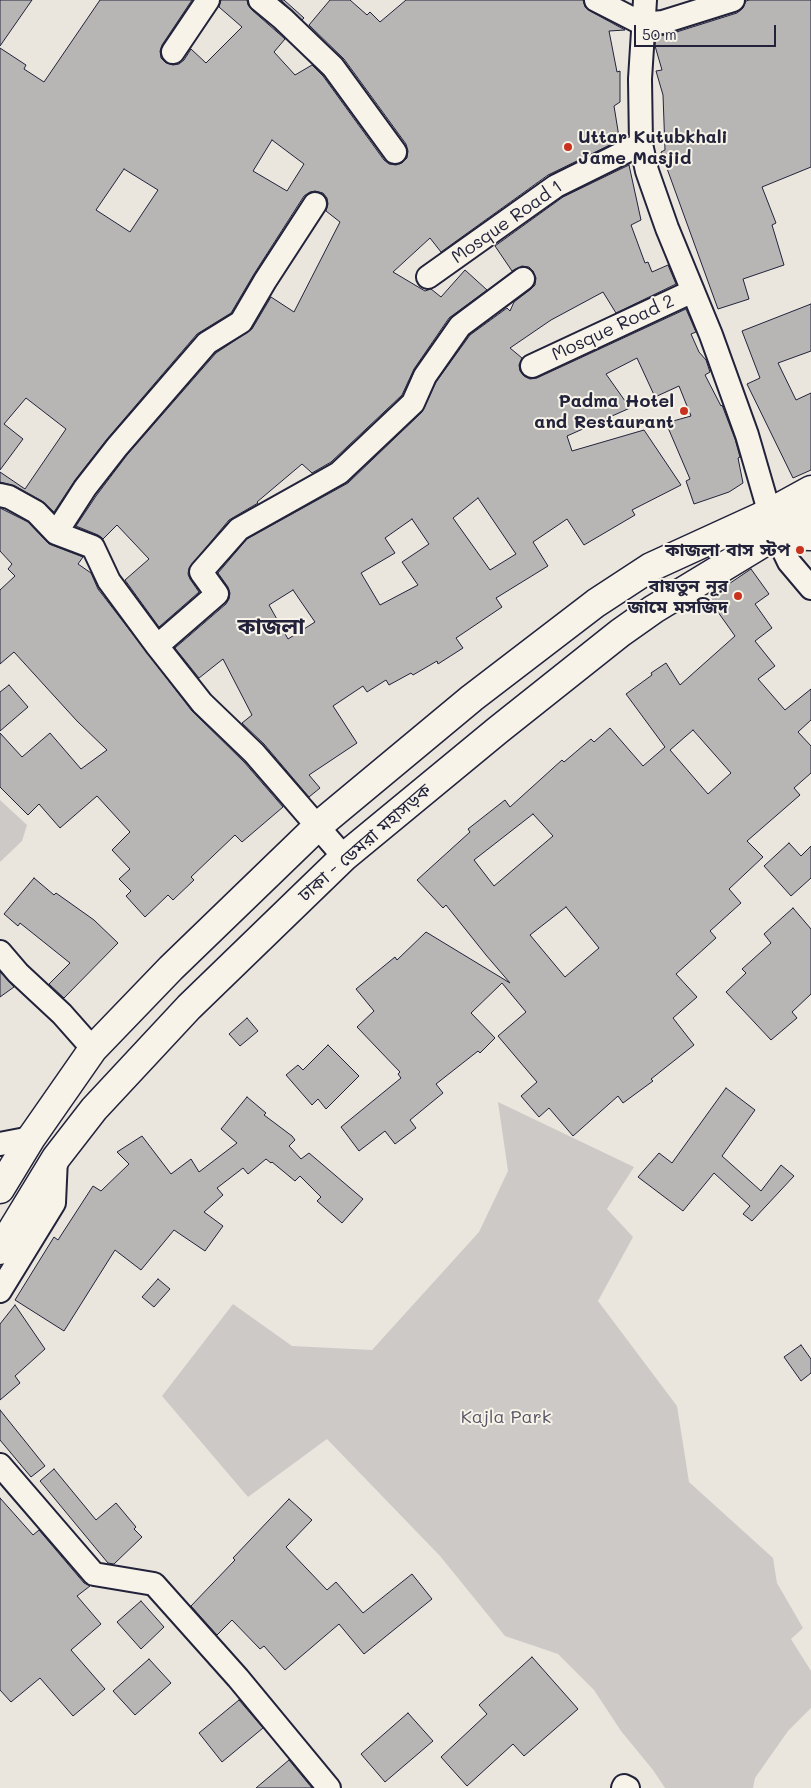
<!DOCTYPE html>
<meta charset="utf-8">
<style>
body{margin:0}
#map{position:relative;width:811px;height:1788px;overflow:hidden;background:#eae6de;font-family:Mali,sans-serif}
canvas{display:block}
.scale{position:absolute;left:634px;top:25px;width:142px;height:22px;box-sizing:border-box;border:2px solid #22223b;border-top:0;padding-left:6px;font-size:15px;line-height:18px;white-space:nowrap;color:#22223b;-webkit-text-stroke:4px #f7f3e8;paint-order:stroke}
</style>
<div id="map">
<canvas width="811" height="1788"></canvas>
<div class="scale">50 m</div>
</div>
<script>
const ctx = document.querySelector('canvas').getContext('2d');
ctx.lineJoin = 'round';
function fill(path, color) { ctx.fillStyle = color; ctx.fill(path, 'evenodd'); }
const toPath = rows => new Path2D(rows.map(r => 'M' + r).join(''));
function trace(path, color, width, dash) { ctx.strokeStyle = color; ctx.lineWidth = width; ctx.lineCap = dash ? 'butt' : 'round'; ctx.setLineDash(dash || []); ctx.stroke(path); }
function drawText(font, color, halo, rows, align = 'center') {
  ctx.font = font + ' Mali,"Noto Sans Bengali",sans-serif'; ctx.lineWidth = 4; ctx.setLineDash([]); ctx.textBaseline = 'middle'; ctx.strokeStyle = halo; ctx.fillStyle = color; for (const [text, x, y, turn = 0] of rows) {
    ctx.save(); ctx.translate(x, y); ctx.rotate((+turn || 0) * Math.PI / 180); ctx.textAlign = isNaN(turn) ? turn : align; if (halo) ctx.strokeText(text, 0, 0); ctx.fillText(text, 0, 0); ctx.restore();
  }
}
const green = toPath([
 [0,800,27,825,22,841,0,862],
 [498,1102,634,1167,607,1209,633,1237,598,1301,677,1406,689,1482,773,1558,777,1583,803,1628,791,1639,811,1671,811,1708,788,1731,755,1778,753,1788,665,1788,653,1770,621,1731,594,1690,558,1654,505,1636,440,1556,327,1439,248,1497,162,1396,233,1304,292,1346,372,1350,479,1232,508,1171]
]);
const building = toPath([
 [0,0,32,0,0,46,0,0],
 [100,0,192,0,162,45,160,51,161,58,166,63,173,65,179,64,184,60,191,49,206,63,242,27,219,7,221,0,247,0,248,5,252,10,285,39,274,52,295,75,312,65,323,76,384,160,389,164,396,165,402,163,407,158,408,151,406,144,344,59,309,25,330,0,350,0,367,15,370,12,380,22,406,0,583,0,585,7,590,11,625,30,609,31,617,72,620,71,620,102,614,106,619,137,618,141,548,175,441,252,430,238,393,272,425,291,431,289,441,297,465,270,487,290,449,318,414,369,402,395,331,462,312,473,302,464,257,502,258,503,229,520,189,568,188,574,190,579,199,592,159,627,125,580,149,559,117,525,103,539,98,535,76,526,96,496,127,455,216,353,252,329,271,297,294,312,340,222,326,211,328,204,327,198,323,193,315,191,310,192,304,196,254,274,231,313,197,334,107,439,75,480,54,512,42,501,15,486,0,482,0,472,25,489,66,429,26,398,4,424,23,439,0,470,0,48,26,65,24,69,44,82,100,0],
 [272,140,304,164,287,191,253,171,272,140],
 [124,169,158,190,130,232,96,210,124,169],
 [281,0,284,0,304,18,302,20,281,0],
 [749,0,811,0,811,167,762,187,776,223,772,225,784,265,743,279,749,299,718,309,661,152,665,150,663,95,656,71,662,70,655,46,656,36,667,35,737,13,743,8,746,1,749,0],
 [629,165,641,220,631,225,645,263,648,262,652,272,668,265,676,284,616,313,603,292,551,320,510,348,522,358,519,365,520,371,524,376,530,379,537,378,686,309,696,332,691,334,699,352,706,360,710,372,705,375,721,406,722,405,735,439,740,457,738,458,743,483,729,492,694,504,686,481,690,479,666,423,691,416,679,386,655,397,637,358,606,374,630,408,567,436,572,451,644,430,681,485,632,510,635,515,584,545,567,519,533,542,548,566,496,598,502,607,456,638,463,648,438,664,437,661,413,675,411,673,389,685,386,680,367,692,363,686,333,706,357,743,309,775,320,788,309,797,264,744,242,723,252,715,223,659,199,678,175,648,226,604,229,599,230,593,228,587,218,573,247,539,348,483,422,412,436,382,470,335,507,308,510,311,514,302,531,289,535,285,536,278,533,271,529,267,522,266,512,271,495,246,563,197,629,165],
 [478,498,516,554,490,570,453,518,478,498],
 [412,519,429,544,402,562,418,585,380,605,361,573,395,553,385,538,412,519],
 [293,590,315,622,288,639,269,605,293,590],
 [811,304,811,351,778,363,796,400,811,393,811,470,793,478,747,384,760,378,742,331,811,304],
 [0,508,28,522,49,544,83,557,78,564,91,573,98,589,192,711,244,762,283,807,242,842,235,835,191,877,194,880,173,900,168,895,145,917,126,896,131,891,119,879,130,869,112,850,130,832,97,796,60,828,39,804,28,815,0,787,0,733,22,757,50,733,81,769,107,750,77,721,14,652,0,664,0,590,15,576,8,569,12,564,0,551,0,508],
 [751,569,769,594,755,604,772,628,755,641,775,666,758,679,785,710,811,689,811,720,798,732,811,746,811,773,794,788,800,795,747,841,763,857,729,889,741,903,710,931,716,938,676,974,697,997,673,1018,694,1045,651,1079,653,1081,623,1103,618,1096,573,1136,549,1108,539,1117,521,1096,537,1082,498,1036,526,1012,502,983,471,1013,495,1038,480,1053,478,1051,436,1084,443,1093,410,1120,416,1128,395,1144,385,1131,359,1151,341,1127,401,1078,398,1074,400,1072,357,1027,374,1011,356,989,395,957,397,960,426,932,510,983,486,955,446,905,443,908,417,880,470,832,468,829,505,800,510,807,562,760,564,762,591,739,594,742,610,728,643,766,665,747,626,694,652,675,651,673,666,663,680,685,735,636,708,598,751,569],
 [693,730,731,773,708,794,670,750,693,730],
 [533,814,553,836,494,886,474,860,533,814],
 [566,907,599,948,565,977,530,935,566,907],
 [9,685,28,707,0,731,0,692,9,685],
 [789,843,801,856,811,846,811,878,791,896,764,866,789,843],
 [34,878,54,895,56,893,94,920,118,943,64,998,49,984,70,963,20,923,18,926,4,914,34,878],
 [793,908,811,929,811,994,792,1012,797,1018,771,1040,726,992,746,973,742,969,771,943,764,934,793,908],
 [0,972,14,987,0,997,0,972],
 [247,1018,258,1031,240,1046,229,1034,247,1018],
 [328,1045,359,1076,326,1109,318,1099,312,1105,286,1075,298,1065,303,1070,328,1045],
 [726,1088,755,1110,722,1156,761,1191,781,1165,794,1176,752,1221,743,1214,750,1206,714,1173,683,1211,638,1177,659,1153,672,1163,726,1088],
 [247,1097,266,1113,264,1115,292,1136,295,1140,289,1146,301,1159,309,1153,363,1199,342,1223,317,1201,321,1197,300,1176,295,1181,272,1162,271,1163,266,1159,248,1174,243,1168,217,1188,223,1195,204,1212,223,1226,205,1251,174,1230,141,1270,115,1250,64,1331,15,1300,54,1237,58,1240,93,1186,101,1191,129,1164,117,1152,142,1136,171,1174,191,1159,199,1172,237,1143,221,1129,247,1097],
 [158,1279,170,1289,154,1307,142,1297,158,1279],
 [15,1305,45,1349,15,1376,20,1383,0,1400,0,1324,15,1305],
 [801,1345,811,1359,811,1373,801,1381,784,1357,801,1345],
 [0,1410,45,1466,31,1477,0,1440,0,1410],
 [54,1469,96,1520,116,1503,136,1527,134,1529,142,1537,114,1564,108,1563,40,1481,54,1469],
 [0,1498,33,1535,39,1530,84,1583,90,1586,77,1596,101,1624,71,1650,105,1689,73,1716,40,1678,11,1702,0,1690,0,1498],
 [289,1499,312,1520,286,1547,327,1590,336,1582,363,1613,412,1574,432,1599,364,1654,339,1624,285,1670,264,1646,260,1649,232,1620,217,1635,191,1606,235,1560,233,1558,289,1499],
 [141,1601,164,1627,141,1649,117,1622,141,1601],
 [532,1657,578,1709,524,1756,513,1744,467,1786,441,1757,487,1714,479,1705,532,1657],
 [149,1659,171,1683,135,1715,113,1691,149,1659],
 [239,1700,263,1728,222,1762,199,1733,239,1700],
 [408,1713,433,1741,385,1782,361,1754,408,1713],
 [289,1760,312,1788,256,1788,289,1760]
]);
const minor = toPath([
 [260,0,283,19,333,67,395,152],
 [596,0,643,24,663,22,733,0],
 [645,0,640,79,641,144,647,171,667,228,711,335,747,435,776,535,789,562,811,588],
 [173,52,208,0],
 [428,277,556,186,641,144],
 [532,366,693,291],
 [0,495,9,497,36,512,56,533,93,547,109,581,157,646,202,703,254,753,344,857],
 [56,533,85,488,117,447,207,343,241,322,265,281,315,204],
 [157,646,217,594,201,572,239,529,339,473,413,403,425,376,460,326,523,279],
 [0,952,18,973,62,1014,93,1049],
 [0,1144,31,1138],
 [0,1291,54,1203,56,1158],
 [0,1465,94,1574,154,1584,238,1678,329,1788],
 [623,1788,624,1786,628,1788]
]);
const primary = toPath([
 [0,1189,31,1138,93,1049,171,968,318,826,472,698,596,603,651,567,769,513,811,490],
 [0,1250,56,1158,94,1109,189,1007,344,857,498,730,620,633,654,609,776,535,811,536]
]);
const motorway = toPath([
 [776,535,811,517]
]);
const markers = [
 [568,147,5,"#c8321e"],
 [684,411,5,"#c8321e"],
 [800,550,5,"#c8321e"],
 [738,596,5,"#c8321e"]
];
const poiNames = [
 ["Uttar Kutubkhali",578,137,"left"],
 ["Jame Masjid",578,158,"left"],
 ["Padma Hotel",674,401],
 ["and Restaurant",674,422],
 ["কাজলা বাস স্টপ",790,550],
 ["বায়তুন নূর",728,586],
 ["জামে মসজিদ",728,607]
];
const streetNames = [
 ["Mosque Road 1",507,222,-35],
 ["Mosque Road 2",613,328,-25],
 ["ঢাকা - ডেমরা মহাসড়ক",365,843,-41]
];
const parkNames = [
 ["Kajla Park",506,1417]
];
const districtNames = [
 ["কাজলা",271,627]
];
fill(green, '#cdc9c6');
fill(building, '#b8b6b5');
trace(building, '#22223b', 1);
trace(minor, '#22223b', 26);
trace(primary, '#22223b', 31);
trace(motorway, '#22223b', 31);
trace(minor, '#f7f3e8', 22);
trace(primary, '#f7f3e8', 28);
trace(motorway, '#f7f3e8', 28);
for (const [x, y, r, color] of markers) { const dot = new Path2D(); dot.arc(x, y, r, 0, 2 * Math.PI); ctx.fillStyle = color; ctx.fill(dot); trace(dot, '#f7f3e8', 2); }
drawText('bold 18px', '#22223b', '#f7f3e8', poiNames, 'right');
drawText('18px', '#22223b', '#f7f3e8', streetNames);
drawText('18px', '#555465', '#f7f3e8', parkNames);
drawText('bold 22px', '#22223b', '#f7f3e8', districtNames);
</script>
